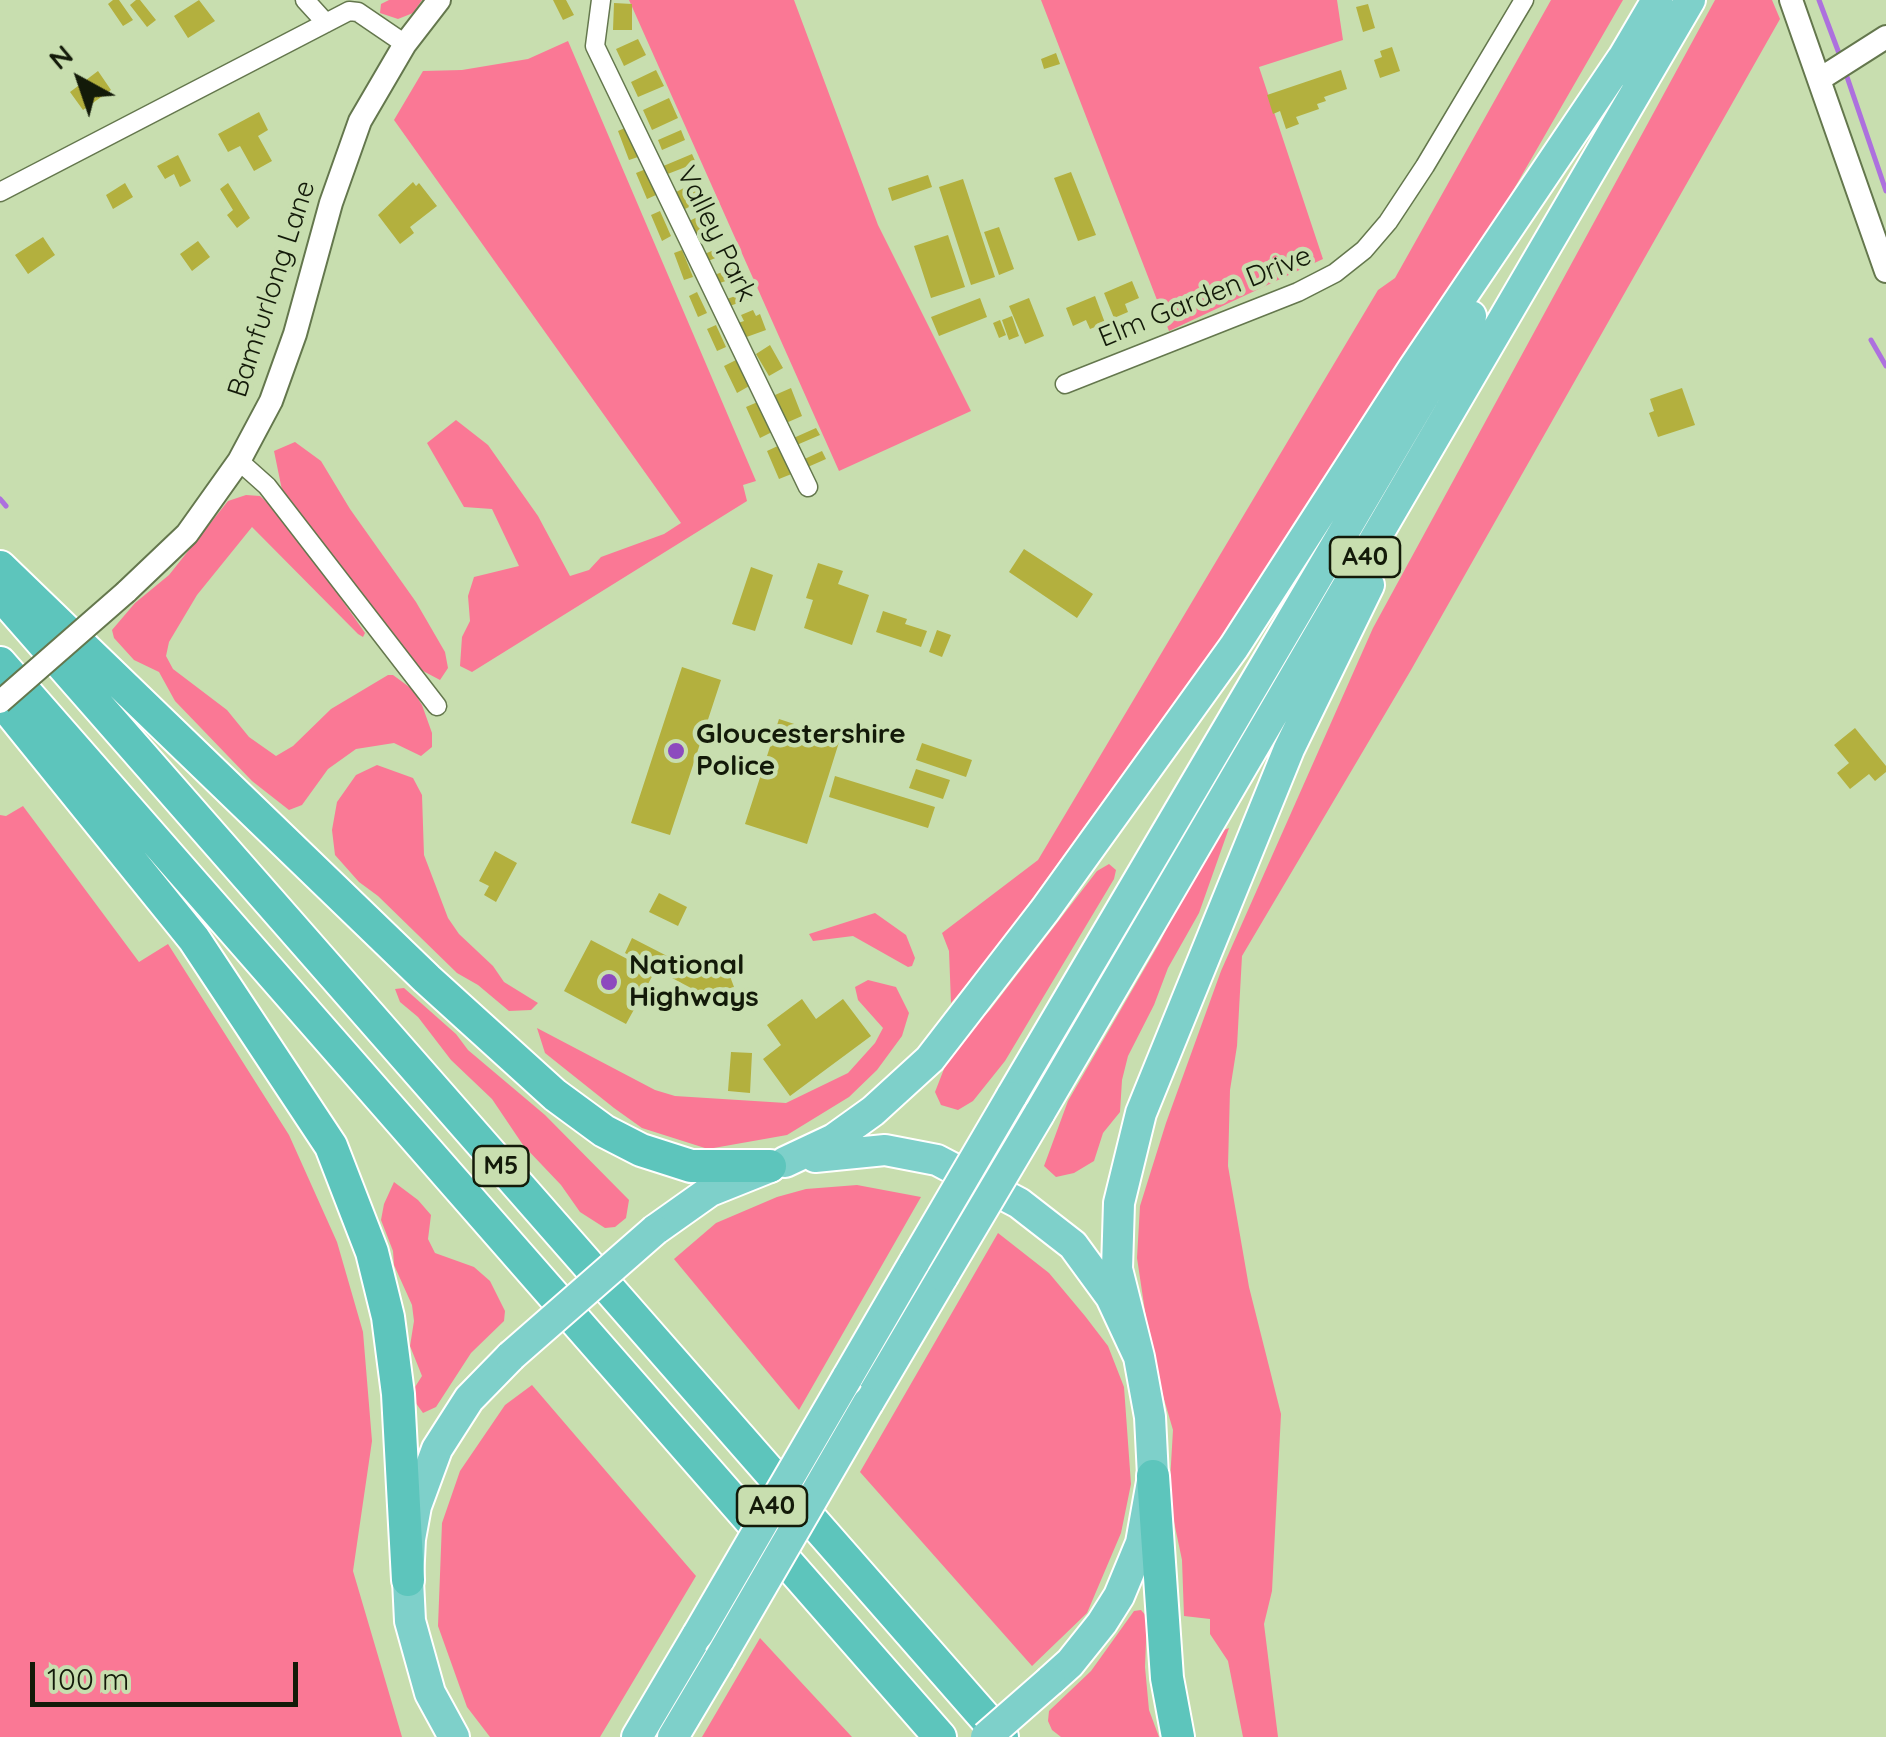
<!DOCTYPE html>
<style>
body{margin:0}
#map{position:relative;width:1886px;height:1737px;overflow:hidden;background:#c8deaf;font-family:Quicksand,sans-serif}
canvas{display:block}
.north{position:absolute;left:30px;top:30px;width:100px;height:100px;-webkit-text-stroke:8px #c8deaf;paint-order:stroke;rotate:320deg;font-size:28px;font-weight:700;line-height:40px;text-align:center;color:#131a09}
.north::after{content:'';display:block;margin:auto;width:35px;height:45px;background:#131a09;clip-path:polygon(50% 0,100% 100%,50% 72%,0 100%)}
.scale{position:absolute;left:30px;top:1662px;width:268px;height:45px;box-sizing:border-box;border:5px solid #131a09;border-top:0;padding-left:12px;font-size:30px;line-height:35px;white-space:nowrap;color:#131a09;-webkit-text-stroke:8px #c8deaf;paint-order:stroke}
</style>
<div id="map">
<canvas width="1886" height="1737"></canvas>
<div class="north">N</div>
<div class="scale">100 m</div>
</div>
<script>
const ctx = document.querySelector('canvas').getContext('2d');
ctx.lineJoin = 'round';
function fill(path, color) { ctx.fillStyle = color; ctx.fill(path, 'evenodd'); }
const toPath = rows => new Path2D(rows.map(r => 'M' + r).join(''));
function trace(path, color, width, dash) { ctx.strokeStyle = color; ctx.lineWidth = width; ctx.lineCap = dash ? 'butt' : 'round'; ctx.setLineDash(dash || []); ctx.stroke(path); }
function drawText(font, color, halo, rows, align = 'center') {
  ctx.font = font + ' Quicksand,sans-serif'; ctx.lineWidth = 9; ctx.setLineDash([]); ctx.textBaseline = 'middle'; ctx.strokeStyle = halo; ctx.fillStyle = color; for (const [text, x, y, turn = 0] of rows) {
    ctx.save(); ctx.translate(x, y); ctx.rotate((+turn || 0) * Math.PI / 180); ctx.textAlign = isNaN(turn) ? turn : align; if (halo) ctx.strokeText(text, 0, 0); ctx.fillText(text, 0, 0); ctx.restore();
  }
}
const green = toPath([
 [389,0,422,0,413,13,398,19,380,13,381,4],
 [629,0,794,0,878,225,971,411,839,471],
 [1041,0,1337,0,1343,40,1259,67,1323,259,1169,331],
 [1551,0,1623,0,1500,213,1293,538,985,964,951,1003,949,951,942,933,1038,860,1378,290,1395,278],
 [1715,0,1772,0,1780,19,1411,670,1242,956,1237,1046,1230,1090,1228,1166,1249,1287,1281,1414,1272,1591,1264,1624,1278,1737,1243,1737,1228,1661,1210,1634,1210,1619,1184,1616,1182,1560,1169,1498,1173,1430,1152,1358,1137,1258,1140,1206,1166,1123,1221,971,1373,628],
 [568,41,756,481,743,485,747,501,472,672,460,666,462,637,470,621,468,596,474,577,519,566,492,509,464,507,427,443,456,420,488,445,538,516,570,576,589,570,601,557,664,534,681,523,394,120,423,71,462,70,528,59],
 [295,442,321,461,350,509,416,602,445,652,448,668,440,680,408,663,282,490,274,451],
 [246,495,260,496,273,508,313,558,365,633,363,637,358,634,252,527,197,595,169,642,166,656,173,669,227,710,249,737,276,756,293,746,331,709,388,675,393,675,412,689,422,705,432,733,432,747,421,756,394,743,356,749,328,769,302,805,289,810,252,781,175,701,159,672,134,660,114,638,112,630,135,603,169,575,228,501],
 [377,765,413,778,422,795,424,855,448,918,459,934,493,966,504,982,538,1003,531,1010,509,1011,478,985,457,973,378,896,359,882,335,855,332,830,337,802,356,775],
 [23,806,139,962,168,944,289,1135,337,1242,363,1332,372,1441,353,1571,402,1737,0,1737,0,815,6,816],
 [1229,828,1199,913,1168,968,1154,1005,1128,1056,1122,1080,1120,1112,1103,1133,1094,1161,1074,1173,1056,1177,1044,1166,1068,1101,1160,942,1210,841,1221,831],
 [1109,864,1116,870,1114,879,1005,1061,973,1101,958,1110,941,1105,935,1092,951,1051,990,1010,1097,871],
 [875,913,906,935,915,958,912,966,908,967,853,936,813,941,809,934],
 [868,980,896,987,909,1013,902,1036,877,1070,849,1097,787,1135,708,1149,642,1128,614,1108,545,1053,537,1028,655,1090,675,1096,786,1103,848,1073,875,1043,883,1028,858,1000,855,987],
 [404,988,456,1034,468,1050,545,1115,629,1200,626,1218,615,1227,605,1228,580,1212,561,1185,523,1145,492,1099,451,1060,418,1017,400,1002,395,989],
 [394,1182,418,1200,431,1215,428,1239,435,1253,474,1267,490,1281,505,1311,504,1321,471,1353,436,1407,423,1413,415,1402,415,1387,422,1376,410,1346,414,1321,412,1305,394,1265,393,1251,381,1220,384,1204],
 [857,1185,921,1197,799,1410,674,1259,716,1223,777,1197,806,1189],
 [998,1233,1049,1273,1085,1316,1108,1346,1124,1387,1131,1484,1121,1533,1087,1613,1032,1666,860,1472],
 [532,1385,696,1576,600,1737,490,1737,467,1707,438,1626,442,1523,460,1471,505,1405],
 [1141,1610,1147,1617,1145,1667,1149,1710,1159,1737,1061,1737,1052,1730,1048,1721,1049,1711,1091,1671,1134,1611],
 [760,1638,852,1737,702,1737]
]);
const stream = toPath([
 [1819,0,1840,56],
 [1845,71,1886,191],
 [1871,340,1886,366],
 [0,499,6,506]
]);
const building = toPath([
 [113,0,119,0,133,20,123,26,108,4],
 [136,0,140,0,156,20,147,27,130,5],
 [199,0,215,21,188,38,174,16],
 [553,0,566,0,574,15,563,20],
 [614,3,632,4,632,30,613,30],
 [1368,4,1375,28,1363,32,1356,7],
 [638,39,646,55,624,66,616,49],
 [1392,47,1400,71,1380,78,1374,60,1382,57,1380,51],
 [1056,53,1060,64,1044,69,1041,59],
 [656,70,664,86,638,97,631,82],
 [1341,70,1347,89,1324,97,1326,101,1317,104,1319,109,1296,117,1299,124,1286,129,1280,111,1273,114,1267,95],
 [98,71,111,90,83,110,70,92],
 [669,98,678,118,652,130,643,110],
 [259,112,268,130,258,136,272,161,254,171,240,146,228,152,218,134],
 [627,127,638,157,629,160,618,131],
 [681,130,685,140,662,150,658,140],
 [692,154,696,163,665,175,661,167],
 [178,155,191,181,180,187,174,174,165,179,157,166],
 [646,169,656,195,647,199,636,173],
 [1071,172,1096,235,1078,241,1054,178],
 [928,175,932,187,892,201,888,188],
 [963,179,995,277,971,285,939,187],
 [698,181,707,198,685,209,676,192],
 [413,182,416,186,419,183,437,206,410,227,414,233,400,244,378,215],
 [125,183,133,197,113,209,106,195],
 [228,183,250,218,237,228,227,215,233,210,220,189],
 [712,210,719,225,692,238,685,223],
 [660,211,671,236,662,241,651,215],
 [999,227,1014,269,999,275,984,232],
 [948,235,965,287,931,298,914,246],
 [43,237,55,255,28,274,15,255],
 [198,241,210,257,192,271,180,254],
 [731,243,734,250,706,262,702,255],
 [682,250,693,277,684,280,674,253],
 [740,266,743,275,717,284,714,275],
 [1132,281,1139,298,1125,304,1128,312,1114,318,1104,293],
 [697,292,707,313,698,317,689,296],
 [747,292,749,299,727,307,724,300],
 [1095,296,1105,323,1090,329,1086,320,1073,326,1066,308],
 [980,298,987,317,939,336,931,317],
 [1029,298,1044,336,1025,344,1009,306],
 [753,310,756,316,760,314,766,330,741,339,735,324,744,321,741,315],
 [1012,316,1019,336,1009,340,1002,320],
 [1000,320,1006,335,999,338,993,323],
 [716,325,726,347,717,351,707,329],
 [770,345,783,368,769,376,756,354],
 [738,359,751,385,737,393,724,366],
 [791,388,802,416,786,423,775,395],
 [1682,388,1695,425,1658,437,1649,413,1654,411,1650,399],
 [760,401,774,431,760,438,746,407],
 [816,428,820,435,792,447,789,440],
 [782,444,794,473,779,479,767,451],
 [822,451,826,459,801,470,798,462],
 [1024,549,1093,594,1077,618,1009,572],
 [818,563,843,571,838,584,869,595,852,645,804,628,813,600,806,598],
 [751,567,773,575,755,631,732,624],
 [883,611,907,619,905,624,927,631,921,647,876,632],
 [937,630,951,635,942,657,929,652],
 [682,667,721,680,670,835,631,823],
 [779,719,840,739,807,844,745,824],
 [1855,728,1886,766,1886,772,1875,781,1869,774,1850,789,1837,773,1849,763,1834,745],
 [922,743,972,760,966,777,916,760],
 [916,769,950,780,943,799,909,788],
 [835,776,935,807,928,828,829,797],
 [495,851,517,863,496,902,484,895,489,886,479,881],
 [659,893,687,907,678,926,649,912],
 [632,938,708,977,728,971,734,987,706,996,625,953],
 [591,940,654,973,626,1024,564,991],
 [802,999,816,1019,843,999,871,1036,790,1096,763,1059,781,1045,767,1025],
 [731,1052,752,1053,750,1093,728,1091]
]);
const minor = toPath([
 [305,0,326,23],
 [601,0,595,46,808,487],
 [0,192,349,11,358,12,405,44],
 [1065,384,1298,292,1335,273,1364,250,1388,222,1425,166,1524,0],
 [239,461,267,486,437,706]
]);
const tertiary = toPath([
 [1791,0,1886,271],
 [1820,79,1886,37],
 [126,592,187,534,239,461,271,401,295,334,331,203,360,121,405,44,439,0]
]);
const trunk = toPath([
 [1614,73,1657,0],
 [1011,1097,1471,316],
 [1039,1114,1690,0],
 [815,1157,885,1150,937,1160,1019,1203,1073,1245,1111,1297,1139,1357,1150,1417,1153,1476,1141,1543,1119,1596,1102,1623,1070,1663,1050,1681],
 [785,1162,834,1139,873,1111,930,1059,1045,910,1234,647,1413,369,1622,59],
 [655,1230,710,1191,770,1167],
 [1139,1357,1117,1269,1119,1203,1141,1113,1289,749,1369,585],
 [847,1378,915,1261],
 [868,1403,943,1276],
 [454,1737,430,1693,410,1621,408,1580,410,1539,416,1506,437,1449,469,1399,511,1356],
 [637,1737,698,1634],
 [673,1737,720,1658]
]);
const motorway = toPath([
 [0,567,427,979,555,1095,604,1131,641,1150,691,1166,770,1166],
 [0,594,1002,1737],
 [0,663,940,1737],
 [0,699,194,939,331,1146,372,1252,388,1317,398,1394,408,1580],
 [1153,1476,1167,1678,1178,1737]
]);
const tertiaryBridge = toPath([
 [0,702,126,592]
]);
const trunkBridge = toPath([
 [915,1261,1011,1097],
 [943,1276,1039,1114],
 [511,1356,655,1230],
 [698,1634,847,1378],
 [720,1658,868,1403],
 [986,1737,1050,1681]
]);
const markers = [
 [676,751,10,"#8d4abe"],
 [609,982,10,"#8d4abe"]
];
const shields = [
 [1365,557,70],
 [501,1166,55],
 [772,1506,70]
];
const shieldNames = [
 ["A40",1365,557],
 ["M5",501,1166],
 ["A40",772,1506]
];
const streetNames = [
 ["Valley Park",716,234,64],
 ["Bamfurlong Lane",272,289,-72],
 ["Elm Garden Drive",1205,297,-22]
];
const poiNames = [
 ["Gloucestershire",696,735],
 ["Police",696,767],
 ["National",629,966],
 ["Highways",629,998]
];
fill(green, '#fa7895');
trace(stream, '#ad70de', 5);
fill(building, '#b3b03e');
trace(minor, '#64774d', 21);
trace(tertiary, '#64774d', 26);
trace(trunk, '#fff', 34);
trace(motorway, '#fff', 36);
trace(minor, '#fff', 18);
trace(tertiary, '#fff', 22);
trace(trunk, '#7ed0ca', 30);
trace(motorway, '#5dc5bc', 32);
trace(tertiaryBridge, '#64774d', 26, []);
trace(trunkBridge, '#fff', 34, []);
trace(tertiaryBridge, '#fff', 22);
trace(trunkBridge, '#7ed0ca', 30);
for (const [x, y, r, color] of markers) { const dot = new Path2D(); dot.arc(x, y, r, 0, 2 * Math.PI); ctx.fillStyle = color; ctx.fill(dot); trace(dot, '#c8deaf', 4); }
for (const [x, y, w] of shields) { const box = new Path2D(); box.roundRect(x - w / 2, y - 20, w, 40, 8); ctx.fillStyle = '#c8deaf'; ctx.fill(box); trace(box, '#131a09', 2.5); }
drawText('bold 25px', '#131a09', null, shieldNames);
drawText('28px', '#131a09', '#c8deaf', streetNames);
drawText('bold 28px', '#131a09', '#c8deaf', poiNames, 'left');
</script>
